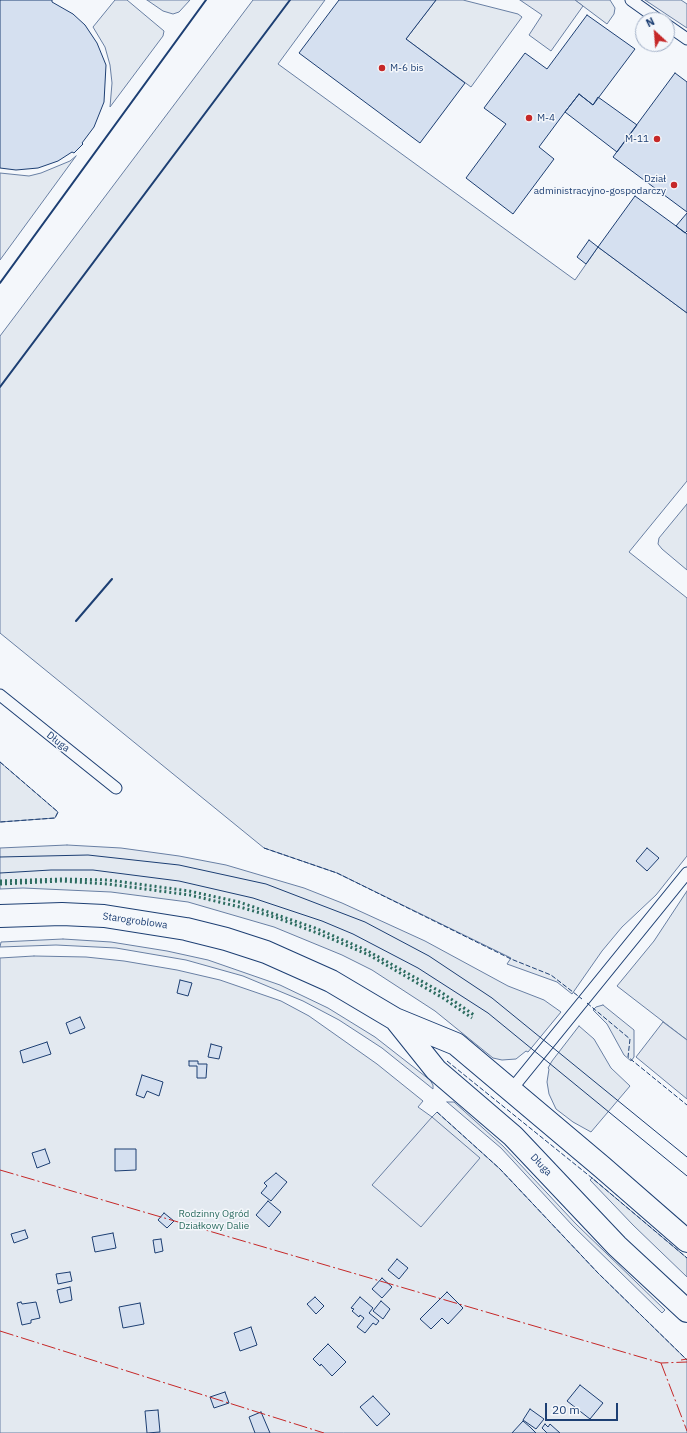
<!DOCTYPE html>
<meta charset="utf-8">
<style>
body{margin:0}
#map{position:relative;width:687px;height:1433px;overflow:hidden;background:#f4f7fb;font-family:"IBM Plex Sans",sans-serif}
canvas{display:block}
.north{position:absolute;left:635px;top:12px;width:40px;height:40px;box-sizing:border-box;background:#f4f7fb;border:1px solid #9eadc5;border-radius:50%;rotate:334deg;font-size:11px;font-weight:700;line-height:16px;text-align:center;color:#1d3f73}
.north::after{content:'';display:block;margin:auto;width:14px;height:18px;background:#c62828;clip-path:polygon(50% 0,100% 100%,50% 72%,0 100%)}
.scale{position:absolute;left:545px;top:1403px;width:73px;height:18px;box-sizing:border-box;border:2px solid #1d3f73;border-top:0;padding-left:5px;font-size:12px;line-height:14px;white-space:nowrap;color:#1d3f73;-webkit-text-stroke:3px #f4f7fb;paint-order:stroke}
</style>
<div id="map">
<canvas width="687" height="1433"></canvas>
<div class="north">N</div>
<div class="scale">20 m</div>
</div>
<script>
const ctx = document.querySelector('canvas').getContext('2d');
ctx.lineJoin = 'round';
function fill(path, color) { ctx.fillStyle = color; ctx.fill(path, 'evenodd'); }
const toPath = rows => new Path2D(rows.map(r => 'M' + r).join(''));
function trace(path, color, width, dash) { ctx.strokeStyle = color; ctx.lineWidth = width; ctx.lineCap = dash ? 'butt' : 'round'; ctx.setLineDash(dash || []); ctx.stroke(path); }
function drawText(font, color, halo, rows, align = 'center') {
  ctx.font = font + ' "IBM Plex Sans",sans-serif'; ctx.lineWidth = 3; ctx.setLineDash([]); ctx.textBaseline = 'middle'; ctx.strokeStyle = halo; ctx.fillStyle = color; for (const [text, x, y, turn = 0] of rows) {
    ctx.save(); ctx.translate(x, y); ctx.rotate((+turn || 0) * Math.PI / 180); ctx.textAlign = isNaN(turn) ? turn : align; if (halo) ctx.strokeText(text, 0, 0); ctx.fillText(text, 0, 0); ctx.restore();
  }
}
const green = toPath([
 [115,0,127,0,164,31,163,36,110,107,112,83,110,65,105,47,93,27,115,0],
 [147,0,190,0,179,12,173,14,163,11,147,0],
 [253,0,325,0,278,64,575,280,598,247,687,313,687,481,629,552,687,598,687,856,656,895,622,927,602,951,572,994,557,982,507,964,511,958,337,873,264,848,0,633,0,336,253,0],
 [436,0,463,0,518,14,522,17,471,87,406,39,436,0],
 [575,0,610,0,615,8,614,14,607,24,575,0],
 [76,156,0,260,0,173,29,176,41,173,70,161,76,156],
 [687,504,687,570,662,549,658,544,659,538,687,504],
 [0,762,58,812,55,818,0,822,0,762],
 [67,845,121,848,179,856,226,865,304,888,342,903,425,941,508,986,544,1000,561,1012,528,1052,526,1051,516,1059,502,1060,493,1058,435,1011,372,970,342,955,274,927,188,902,111,892,23,888,0,889,0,848,67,845],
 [687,891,687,1040,617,986,654,941,687,891],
 [63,939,111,942,167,951,208,960,280,985,328,1008,375,1037,430,1080,433,1085,433,1089,382,1048,339,1020,303,1001,243,976,186,960,116,948,56,945,0,947,1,942,63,939],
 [34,956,86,957,124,961,177,970,220,980,281,1001,309,1016,377,1064,423,1101,418,1107,432,1117,437,1112,500,1169,598,1273,687,1360,687,1433,0,1433,0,958,34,956],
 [603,1005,634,1030,634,1057,631,1061,624,1055,607,1024,593,1010,596,1007,603,1005],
 [579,1026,594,1039,611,1068,630,1086,591,1132,573,1122,556,1109,549,1094,547,1082,549,1069,548,1068,552,1061,579,1026],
 [447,1102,454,1102,503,1146,576,1224,665,1310,662,1313,573,1226,501,1148,447,1102],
 [592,1178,687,1258,687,1277,633,1225,590,1180,592,1178]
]);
const parking = toPath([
 [520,0,575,0,583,6,551,51,529,35,542,15,520,0],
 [645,0,681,0,687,4,687,28,645,0],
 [663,1022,687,1040,687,1099,636,1057,663,1022],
 [432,1117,480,1158,421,1227,372,1185,432,1117]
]);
const building = toPath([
 [0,0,52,0,52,2,73,14,85,25,97,43,106,65,104,102,94,127,82,143,83,144,74,153,72,152,58,161,38,168,16,170,0,168,0,0],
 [339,0,436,0,406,39,465,83,420,143,299,53,339,0],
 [587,15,635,49,593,105,579,94,565,112,539,147,554,159,513,214,466,178,506,124,484,108,525,53,547,69,587,15],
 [675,73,687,82,687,212,613,157,675,73],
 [579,94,593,105,598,97,637,125,617,152,565,112,579,94],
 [635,196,687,234,687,313,598,247,635,196],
 [687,213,687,231,685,233,676,226,687,213],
 [589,240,598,247,586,264,577,257,589,240],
 [647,848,659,858,647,871,636,861,647,848],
 [180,980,192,983,188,996,177,993,180,980],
 [80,1017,85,1028,70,1034,66,1023,80,1017],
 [47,1042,51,1054,23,1063,20,1051,47,1042],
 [211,1044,222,1047,219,1059,208,1057,211,1044],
 [189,1061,198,1061,198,1064,207,1064,206,1078,197,1078,197,1066,189,1066,189,1061],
 [142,1075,163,1082,159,1096,147,1091,144,1098,136,1095,142,1075],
 [45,1149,50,1163,37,1168,32,1153,45,1149],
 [115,1149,136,1149,136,1170,115,1171,115,1149],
 [276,1173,287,1182,271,1201,261,1193,267,1186,264,1183,276,1173],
 [268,1201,281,1212,269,1227,256,1215,268,1201],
 [164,1213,174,1221,167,1228,158,1220,164,1213],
 [25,1230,28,1238,14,1243,11,1234,25,1230],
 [113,1233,116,1248,95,1252,92,1237,113,1233],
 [161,1239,163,1251,155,1253,153,1240,161,1239],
 [397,1259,408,1268,399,1279,388,1270,397,1259],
 [70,1272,72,1281,58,1284,56,1274,70,1272],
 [382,1278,392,1287,382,1298,372,1289,382,1278],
 [70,1287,72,1300,60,1303,57,1290,70,1287],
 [447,1292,463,1308,448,1324,442,1318,431,1329,420,1319,447,1292],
 [315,1297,324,1306,316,1314,307,1304,315,1297],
 [360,1297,373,1308,369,1313,379,1321,376,1325,373,1323,365,1333,357,1327,364,1318,360,1315,359,1317,352,1311,354,1309,351,1308,360,1297],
 [381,1301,390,1309,383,1319,373,1311,381,1301],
 [21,1302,22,1304,36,1302,40,1318,31,1320,31,1323,22,1325,17,1303,21,1302],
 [140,1303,144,1324,123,1328,119,1307,140,1303],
 [251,1327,257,1345,240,1351,234,1333,251,1327],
 [328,1344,346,1362,332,1376,321,1364,320,1366,313,1359,328,1344],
 [580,1385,603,1403,590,1419,567,1401,580,1385],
 [225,1392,229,1403,214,1408,210,1397,225,1392],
 [373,1396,390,1414,377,1426,360,1407,373,1396],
 [530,1409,544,1419,536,1429,523,1420,530,1409],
 [158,1410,160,1432,147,1433,145,1411,158,1410],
 [261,1412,270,1433,255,1433,249,1417,261,1412],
 [523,1421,530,1427,536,1433,512,1433,523,1421],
 [545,1424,548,1427,550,1424,560,1433,547,1433,542,1428,545,1424]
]);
const service = toPath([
 [631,0,659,20],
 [667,25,687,39],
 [0,695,116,788],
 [511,1090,687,873]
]);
const tertiary = toPath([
 [0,916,62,914,104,916,186,929,226,939,266,952,331,981,395,1019,456,1044,602,1167,687,1241],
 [396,1020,436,1070,513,1136,617,1246,687,1311]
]);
const tram = toPath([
 [0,857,88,855,179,865,266,884,365,922,429,956,492,998,687,1157],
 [0,873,51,870,93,870,179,881,253,898,322,921,353,934,418,968,488,1013,687,1176]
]);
const hedge = toPath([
 [0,881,62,879,108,880,189,891,239,902,315,928,366,950,441,992,474,1015],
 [0,884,61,881,108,884,190,895,240,907,277,918,320,934,369,955,443,998,472,1018]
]);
const fence = toPath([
 [0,762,58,812,55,818,0,822],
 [264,848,337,873,511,959,551,975,582,999],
 [587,1003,630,1039,628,1057,687,1105],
 [447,1061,592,1178,687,1258],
 [437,1112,500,1169,598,1273,687,1360]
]);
const wall = toPath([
 [0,283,206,0],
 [0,387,290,0],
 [76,621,112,579]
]);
const power = toPath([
 [0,1170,661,1363,687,1362],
 [0,1331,324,1433],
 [681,1360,687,1359],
 [661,1363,687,1431]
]);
const markers = [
 [382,68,4,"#c62828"],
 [529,118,4,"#c62828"],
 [657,139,4,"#c62828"],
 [674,185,4,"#c62828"]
];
const poiNames = [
 ["M-6 bis",390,68],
 ["M-4",537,118],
 ["M-11",649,139,"right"],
 ["Dział",666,179,"right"],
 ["administracyjno-gospodarczy",666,191,"right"]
];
const streetNames = [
 ["Długa",58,742,38],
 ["Starogroblowa",135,921,8],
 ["Długa",541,1165,47]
];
const parkNames = [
 ["Rodzinny Ogród",214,1214],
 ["Działkowy Dalie",214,1226]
];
fill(green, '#e3e9f0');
trace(green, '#687fa3', 1);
fill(parking, '#e3e8f0');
trace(parking, '#687fa3', 1);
fill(building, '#d5e0f0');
trace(building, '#1d3f73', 1);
trace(service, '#1d3f73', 13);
trace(tertiary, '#1d3f73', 24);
trace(service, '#f4f7fb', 11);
trace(tertiary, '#f4f7fb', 22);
trace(tram, '#1d3f73', 1);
trace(hedge, '#2c6c60', 3, [2, 3]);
trace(fence, '#1d3f73', 1, [5, 2]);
trace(wall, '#1d3f73', 2);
trace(power, '#c62828', 1, [14, 3, 2, 3]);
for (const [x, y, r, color] of markers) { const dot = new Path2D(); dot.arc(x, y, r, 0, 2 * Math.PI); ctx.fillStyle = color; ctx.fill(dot); trace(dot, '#f4f7fb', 1.5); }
drawText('10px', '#1d3f73', '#f4f7fb', poiNames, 'left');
drawText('10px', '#1d3f73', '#f4f7fb', streetNames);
drawText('10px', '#2c6c60', '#f4f7fb', parkNames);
</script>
